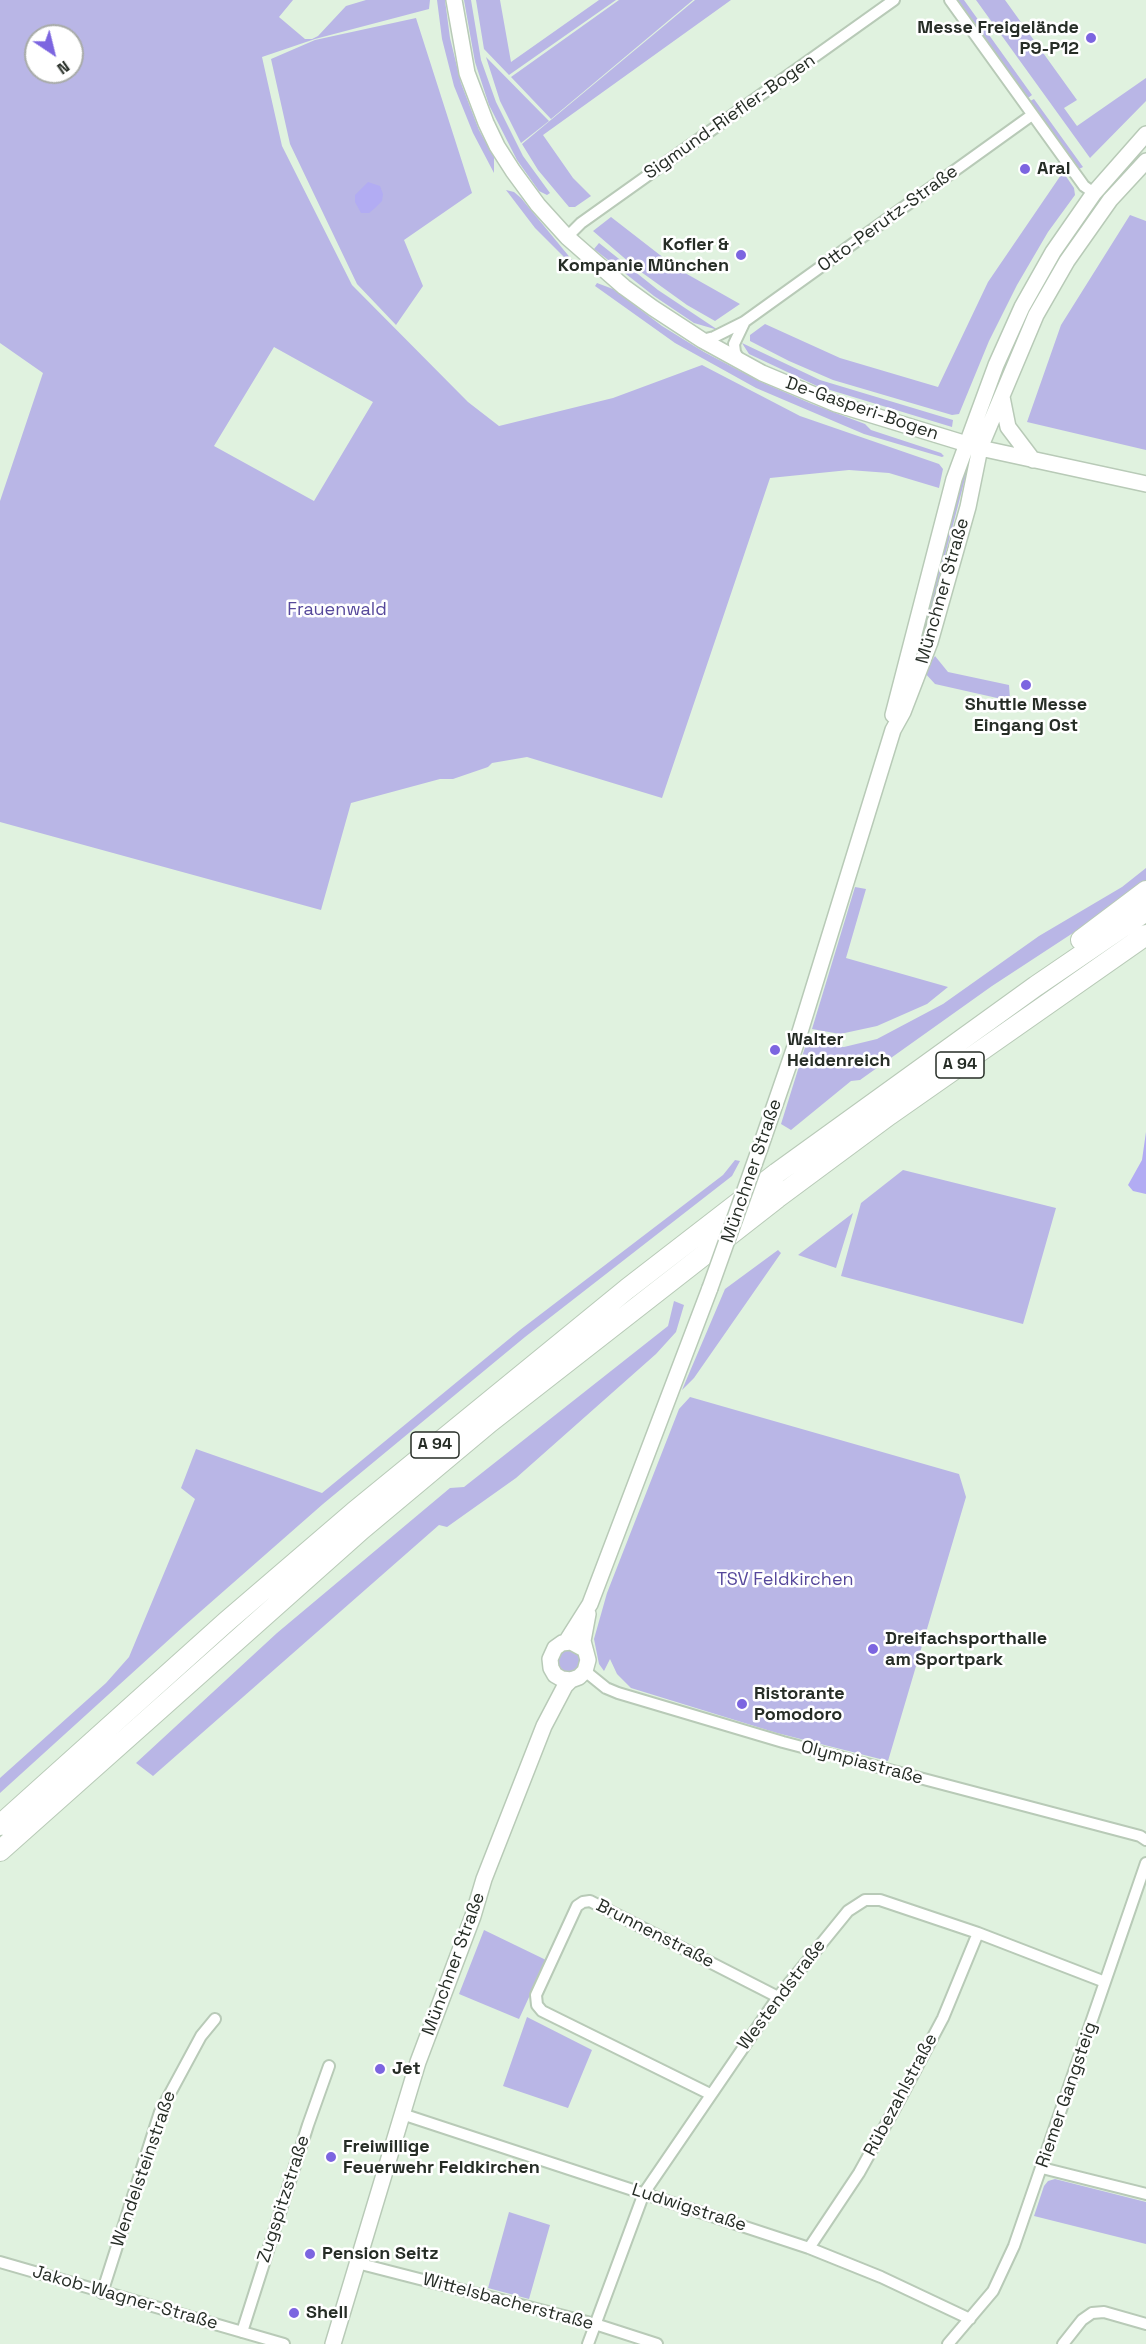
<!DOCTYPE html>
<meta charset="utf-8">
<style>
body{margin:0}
#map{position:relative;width:1146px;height:2344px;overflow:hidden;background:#e0f2df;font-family:"Space Grotesk",sans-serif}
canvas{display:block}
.north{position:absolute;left:24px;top:24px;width:60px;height:60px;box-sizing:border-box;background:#fff;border:2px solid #a8aba8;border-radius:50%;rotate:145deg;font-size:16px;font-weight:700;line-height:24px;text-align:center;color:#262d26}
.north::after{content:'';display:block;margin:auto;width:21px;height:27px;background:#7c65e0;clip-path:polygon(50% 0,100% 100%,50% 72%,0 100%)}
</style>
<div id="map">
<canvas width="1146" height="2344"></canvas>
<div class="north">N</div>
</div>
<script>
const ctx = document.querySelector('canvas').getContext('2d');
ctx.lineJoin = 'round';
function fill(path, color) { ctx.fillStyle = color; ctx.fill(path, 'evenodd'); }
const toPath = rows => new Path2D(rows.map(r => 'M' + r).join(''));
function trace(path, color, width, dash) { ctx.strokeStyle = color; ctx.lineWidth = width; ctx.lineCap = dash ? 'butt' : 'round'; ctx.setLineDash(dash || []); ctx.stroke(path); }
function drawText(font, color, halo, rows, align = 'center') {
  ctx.font = font + ' "Space Grotesk",sans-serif'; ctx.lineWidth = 5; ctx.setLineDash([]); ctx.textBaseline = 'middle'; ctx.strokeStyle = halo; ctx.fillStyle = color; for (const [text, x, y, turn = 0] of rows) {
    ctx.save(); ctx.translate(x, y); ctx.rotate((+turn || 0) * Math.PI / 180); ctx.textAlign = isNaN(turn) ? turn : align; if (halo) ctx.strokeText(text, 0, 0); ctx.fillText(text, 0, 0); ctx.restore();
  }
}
const green = toPath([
 [0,0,293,0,279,17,305,39,312,39,318,36,346,6,366,0,430,0,429,9,315,39,262,57,282,146,352,285,468,402,499,426,613,398,702,365,800,416,939,464,943,469,939,488,889,473,849,470,770,478,662,798,527,757,492,763,488,767,453,779,440,779,351,803,321,910,0,822,0,501,43,373,0,343],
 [36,36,72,36,72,72,36,72],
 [274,347,373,402,314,501,214,446],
 [437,0,445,0,450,38,461,83,479,130,494,157,494,173,473,133,454,86,442,39],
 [464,0,471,0,481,60,496,102,523,156,550,193,547,195,539,191,517,160,489,105,475,62],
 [476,0,500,0,511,62,599,0,616,0,509,75,484,49],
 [619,0,693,0,551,119,511,77],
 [695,0,731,0,543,135,573,178,591,196,575,207,569,207,538,170,522,144],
 [958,0,964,0,1032,95,1028,98],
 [976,0,1005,0,1077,100,1064,108,1077,126,1146,78,1146,101,1090,158],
 [416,18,472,193,404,240,423,286,396,325,357,284,290,144,271,59,315,40],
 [486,57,549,121,521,143,500,101],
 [1034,99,1083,167,1079,169,1030,101],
 [1063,172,1074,188,1075,195,1048,232,1017,285,989,341,959,414,952,415,833,380,789,361,750,341,750,335,765,324,840,358,938,387,988,282],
 [506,190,514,192,521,198,572,260,569,262,535,228],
 [1130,215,1146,221,1146,450,1027,422,1061,325],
 [611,217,678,269,740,304,715,321,687,305,637,269,593,231],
 [599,243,658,290,718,330,694,323,654,296,594,249],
 [597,283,613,289,662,326,704,352,759,381,812,404,865,424,871,430,941,453,944,456,942,457,864,434,756,388,675,343,595,286],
 [742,343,820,380,953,420,952,427,817,386,749,354],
 [963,471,967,471,918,659,914,663],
 [935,656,948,672,1009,685,1010,699,1006,700,935,684,924,672],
 [1146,868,1146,880,1105,912,992,986,860,1080,851,1081,791,1130,781,1124,806,1044,844,1047,877,1039,943,1004,1039,936,1122,887],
 [855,887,866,889,846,958,948,987,927,1004,877,1026,840,1034,812,1029],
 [735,1160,740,1161,732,1176,525,1337,323,1504,184,1626,0,1793,0,1778,106,1683,129,1657,195,1499,181,1488,196,1449,322,1493,520,1330,723,1175],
 [903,1170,1056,1208,1023,1324,841,1276,861,1203],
 [853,1213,836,1268,798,1255],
 [778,1250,781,1253,694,1378,682,1390,725,1289],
 [674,1301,684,1305,676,1332,656,1354,516,1478,447,1527,439,1525,153,1776,136,1763,277,1633,450,1488,464,1487,668,1326],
 [690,1397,959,1474,966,1497,888,1761,777,1733,631,1688,617,1674,610,1659,604,1671,599,1664,594,1639,607,1593,679,1409],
 '557 1660a12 12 0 1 1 24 0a12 12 0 1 1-24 0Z',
 [484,1930,546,1960,519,2019,459,1994],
 [527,2017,592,2050,568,2108,503,2086],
 [1055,2179,1146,2202,1146,2244,1034,2216,1044,2186,1048,2181],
 [509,2212,550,2225,529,2299,488,2288]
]);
const water = toPath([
 [368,182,380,186,383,194,382,201,375,208,369,213,361,213,355,202,355,195],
 [1146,1132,1146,1194,1133,1191,1128,1185,1142,1160]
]);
const street = toPath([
 [950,0,1084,186,1094,193],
 [567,237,581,223,894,0],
 [702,340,714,337,744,322,1032,115],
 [739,360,735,352,734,344,744,323],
 [585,1671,606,1688,618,1693,783,1742,1140,1836,1146,1840],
 [710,2094,542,2011,537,2005,536,1995,577,1906,583,1902,590,1901,778,1997],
 [402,2114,809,2248,881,2277,970,2319],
 [1042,2168,1146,2194],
 [809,2248,859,2173,900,2099,943,2018,978,1933],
 [0,2262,284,2344],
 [357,2263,595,2324,657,2344],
 [102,2293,160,2112,201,2036,215,2019],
 [242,2332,308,2125,329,2066],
 [588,2344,644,2193,778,1997,848,1911,865,1900,880,1900,978,1933,1105,1982],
 [948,2344,993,2291,1014,2246,1146,1863],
 [1063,2344,1082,2320,1092,2313,1104,2312,1146,2324]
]);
const secondary = toPath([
 [454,0,467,73,486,123,497,146,513,171,538,205,567,237,624,287,653,308,702,340,762,373,836,404,980,448,1146,484],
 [1002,397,1008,427,1033,460],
 [893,715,954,479,996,365,1022,307,1053,252,1094,193,1146,134],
 [760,1148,799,1035,893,730,903,712,930,642,968,507,980,448,1036,315,1067,261,1110,200,1146,161],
 [566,1642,590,1604,710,1288],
 [584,1649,571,1642,562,1643,555,1648,550,1659,551,1668,555,1675,562,1679,571,1680,579,1677,585,1671,588,1660,583,1641,588,1614],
 [333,2344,418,2062,473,1916,484,1879,544,1726,565,1686,571,1680]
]);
const highway = toPath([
 [1081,940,1146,891],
 [0,1825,226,1622,354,1512,627,1289,777,1173,1036,986,1146,911],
 [0,1851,362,1529,490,1422,777,1198,889,1115,1146,935]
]);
const secondaryBridge = toPath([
 [710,1288,760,1148]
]);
const markers = [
 [1091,38,6,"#7c65e0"],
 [1025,169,6,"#7c65e0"],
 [741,255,6,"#7c65e0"],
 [1026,685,6,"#7c65e0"],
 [775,1050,6,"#7c65e0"],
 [873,1649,6,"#7c65e0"],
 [742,1704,6,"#7c65e0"],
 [380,2069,6,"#7c65e0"],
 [331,2157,6,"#7c65e0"],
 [310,2254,6,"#7c65e0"],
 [294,2313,6,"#7c65e0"]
];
const shields = [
 [960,1065,48],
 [435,1445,48]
];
const shieldNames = [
 ["A 94",960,1065],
 ["A 94",435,1445]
];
const poiNames = [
 ["Messe Freigelände",1079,28,"right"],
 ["P9-P12",1079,49,"right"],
 ["Aral",1037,169],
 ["Kofler &",729,245,"right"],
 ["Kompanie München",729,266,"right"],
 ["Shuttle Messe",1026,705,"center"],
 ["Eingang Ost",1026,726,"center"],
 ["Walter",787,1040],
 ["Heidenreich",787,1061],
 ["Dreifachsporthalle",885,1639],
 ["am Sportpark",885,1660],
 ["Ristorante",754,1694],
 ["Pomodoro",754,1715],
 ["Jet",392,2069],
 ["Freiwillige",343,2147],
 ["Feuerwehr Feldkirchen",343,2168],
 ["Pension Seitz",322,2254],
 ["Shell",306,2313]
];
const streetNames = [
 ["Sigmund-Riefler-Bogen",730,117,-35],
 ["Otto-Perutz-Straße",888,219,-36],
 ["De-Gasperi-Bogen",862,409,19],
 ["Münchner Straße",943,591,-74],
 ["Münchner Straße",752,1171,-71],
 ["Olympiastraße",862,1763,15],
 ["Brunnenstraße",655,1934,27],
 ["Münchner Straße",454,1964,-70],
 ["Westendstraße",782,1995,-53],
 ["Rübezahlstraße",901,2095,-62],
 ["Riemer Gangsteig",1067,2095,-71],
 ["Wendelsteinstraße",144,2169,-71],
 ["Zugspitzstraße",284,2199,-72],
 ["Ludwigstraße",689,2208,18],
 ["Jakob-Wagner-Straße",125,2298,16],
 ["Wittelsbacherstraße",508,2302,15]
];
const parkNames = [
 ["Frauenwald",337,610],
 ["TSV Feldkirchen",785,1580]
];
fill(green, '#b9b6e6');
fill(water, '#b2acf3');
trace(street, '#b8cab7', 14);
trace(secondary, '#b8cab7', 18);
trace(highway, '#b8cab7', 22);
trace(street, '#fff', 10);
trace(secondary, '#fff', 15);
trace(highway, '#fff', 20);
trace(secondaryBridge, '#b8cab7', 18, []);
trace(secondaryBridge, '#fff', 15);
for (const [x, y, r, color] of markers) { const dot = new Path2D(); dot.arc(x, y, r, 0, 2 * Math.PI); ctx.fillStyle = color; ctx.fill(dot); trace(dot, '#fff', 2); }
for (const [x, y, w] of shields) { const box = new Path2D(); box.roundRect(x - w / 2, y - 13, w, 26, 4.5); ctx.fillStyle = '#fff'; ctx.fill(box); trace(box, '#262d26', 1.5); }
drawText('bold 16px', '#262d26', null, shieldNames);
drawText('bold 18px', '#262d26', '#fff', poiNames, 'left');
drawText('18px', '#262d26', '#fff', streetNames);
drawText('18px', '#56489b', '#fff', parkNames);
</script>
